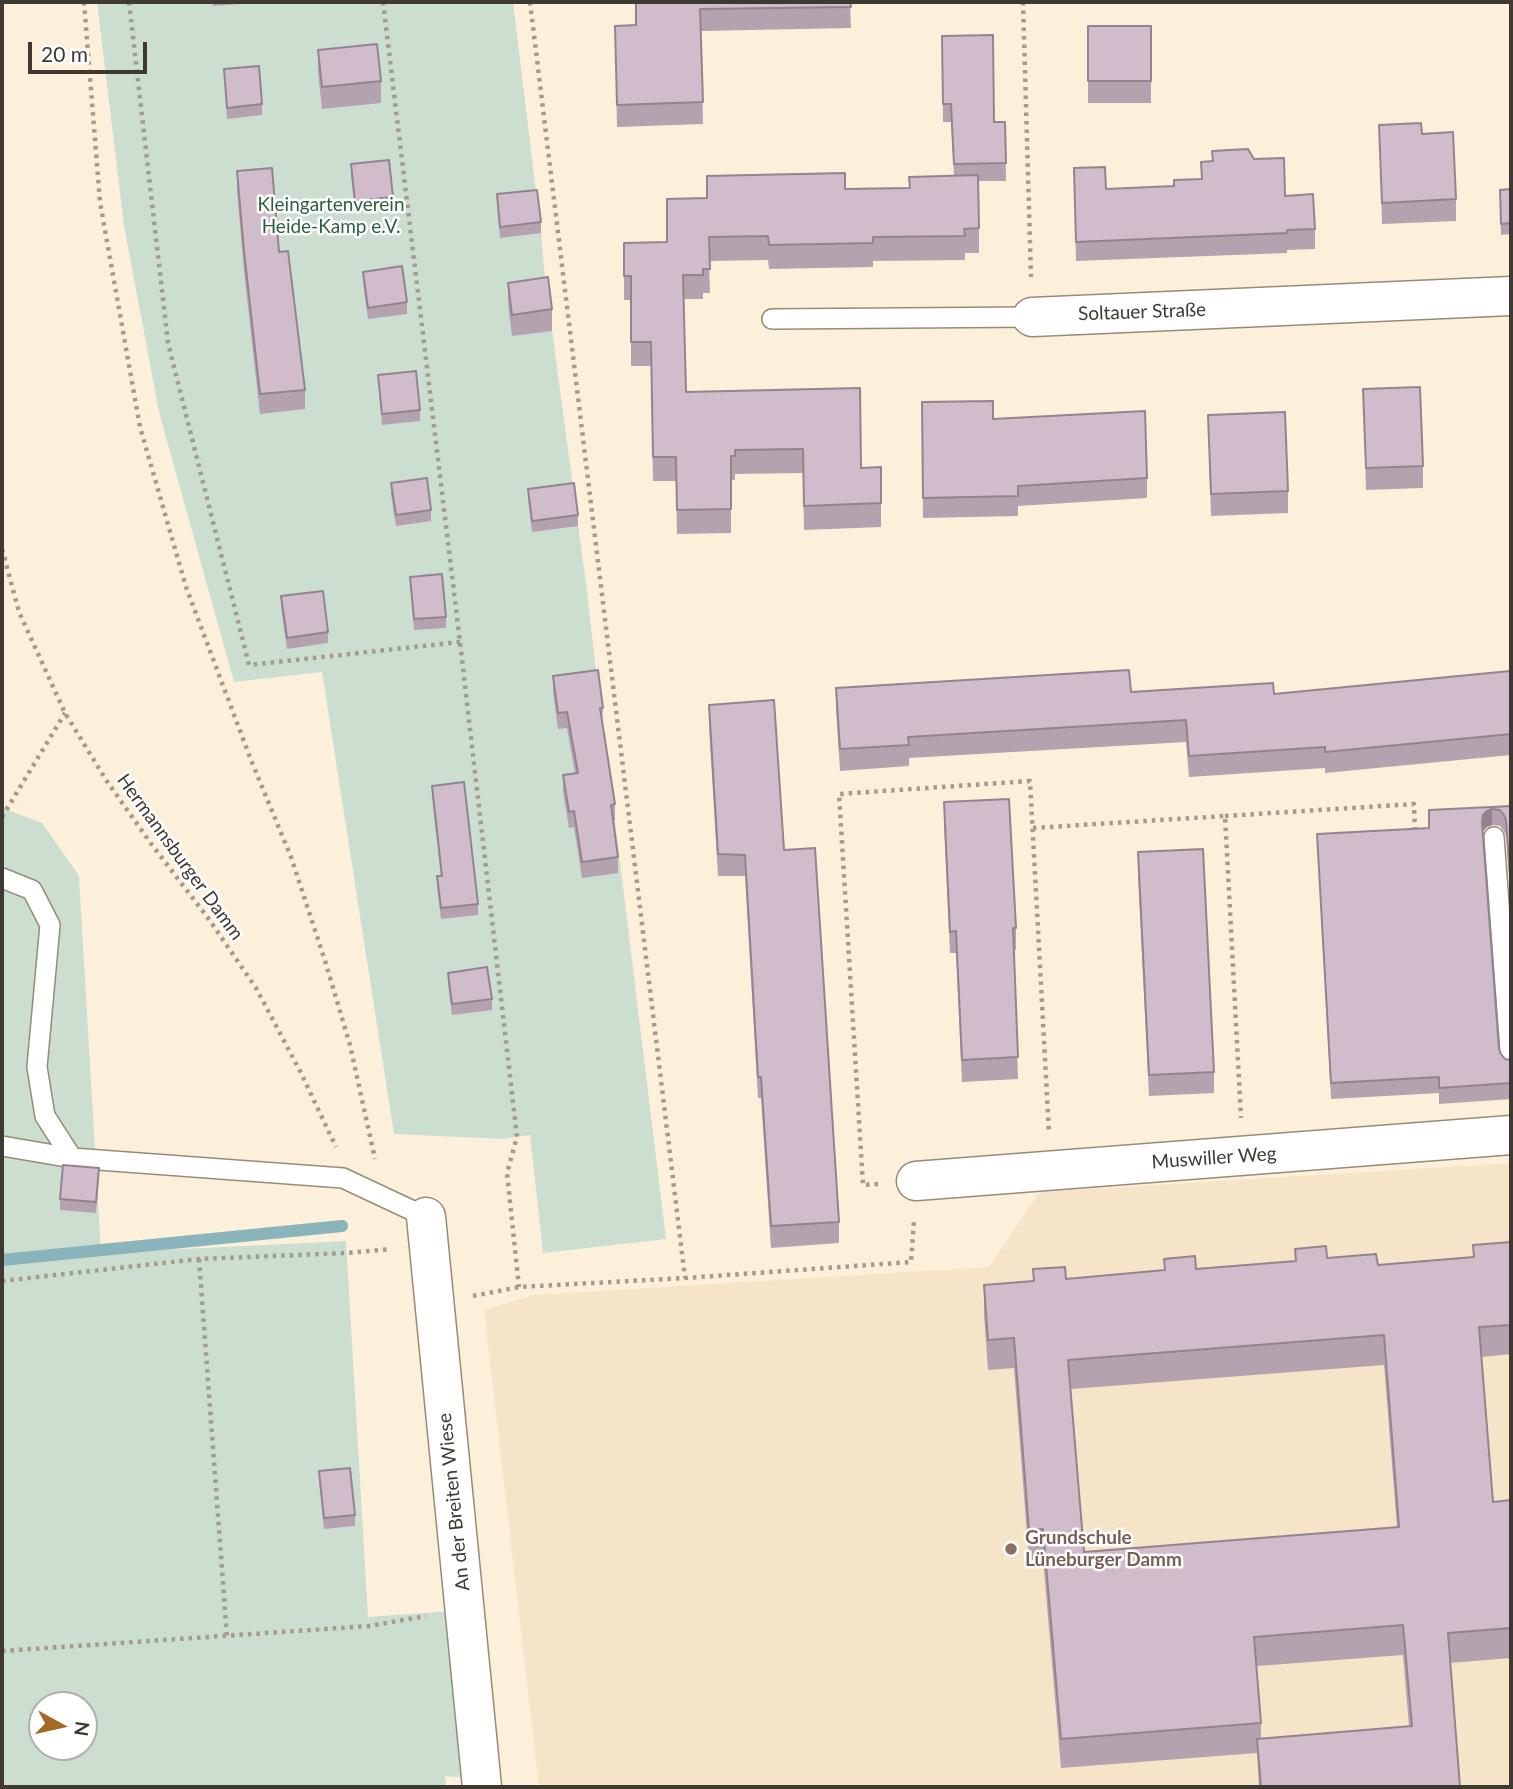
<!DOCTYPE html>
<meta charset="utf-8">
<style>
body{margin:0}
#map{position:relative;width:1513px;height:1789px;overflow:hidden;background:#fdf0db;font-family:Lato,sans-serif}
canvas{display:block}
.frame{position:absolute;inset:0;border:4px solid #3e3931;pointer-events:none}
.north{position:absolute;left:28px;top:1691px;width:70px;height:70px;box-sizing:border-box;background:#fff;border:2px solid #b2b0ad;border-radius:50%;rotate:98deg;font-size:19px;font-weight:700;line-height:28px;text-align:center;color:#3e3931}
.north::after{content:'';display:block;margin:auto;width:24px;height:32px;background:#a26927;clip-path:polygon(50% 0,100% 100%,50% 72%,0 100%)}
.scale{position:absolute;left:28px;top:42px;width:119px;height:32px;box-sizing:border-box;border:4px solid #3e3931;border-top:0;padding-left:9px;font-size:21px;line-height:24px;white-space:nowrap;color:#3e3931;-webkit-text-stroke:5px #fff;paint-order:stroke}
</style>
<div id="map">
<canvas width="1513" height="1789"></canvas>
<div class="frame"></div>
<div class="north">N</div>
<div class="scale">20 m</div>
</div>
<script>
const ctx = document.querySelector('canvas').getContext('2d');
ctx.lineJoin = 'round';
function fill(path, color) { ctx.fillStyle = color; ctx.fill(path, 'evenodd'); }
const toPath = rows => new Path2D(rows.map(r => 'M' + r).join(''));
function trace(path, color, width, dash) { ctx.strokeStyle = color; ctx.lineWidth = width; ctx.lineCap = dash ? 'butt' : 'round'; ctx.setLineDash(dash || []); ctx.stroke(path); }
function drawText(font, color, halo, rows, align = 'center') {
  ctx.font = font + ' Lato,sans-serif'; ctx.lineWidth = 5; ctx.setLineDash([]); ctx.textBaseline = 'middle'; ctx.strokeStyle = halo; ctx.fillStyle = color; for (const [text, x, y, turn = 0] of rows) {
    ctx.save(); ctx.translate(x, y); ctx.rotate((+turn || 0) * Math.PI / 180); ctx.textAlign = isNaN(turn) ? turn : align; if (halo) ctx.strokeText(text, 0, 0); ctx.fillText(text, 0, 0); ctx.restore();
  }
}
const built = toPath([
 [1511,1163,1511,1787,539,1787,484,1310,533,1295,989,1267,1040,1192]
]);
const green = toPath([
 [97,2,513,2,541,233,545,278,587,591,607,769,615,821,666,1239,543,1253,530,1135,502,1139,394,1134,322,672,234,682,159,412,124,226],
 [2,808,42,823,79,876,101,1253,346,1241,368,1617,465,1610,481,1779,445,1776,446,1787,2,1787],
 [42,1705,84,1705,84,1747,42,1747]
]);
const stream = toPath([
 [2,1260,342,1226]
]);
const path = toPath([
 [84,2,100,202,140,427,186,587,251,760,291,857,326,964,350,1045,375,1159],
 [129,2,168,343,249,665,460,642],
 [383,2,460,642,517,1137,507,1173,519,1287],
 [530,2,685,1278],
 [1023,2,1031,277],
 [2,549,19,612,65,713,106,780,152,845,208,918,256,988,300,1071,336,1147],
 [1225,816,1414,804,1415,831],
 [2,817,65,713],
 [1033,828,1225,816,1241,1118],
 [878,1184,863,1185,839,794,1030,781,1049,1133],
 [199,1259,227,1637],
 [2,1281,199,1259,346,1253,391,1249],
 [473,1296,519,1287,685,1278,911,1262,914,1221],
 [2,1651,369,1626,426,1616]
]);
const lane = toPath([
 [772,319,1032,317],
 [1494,837,1511,1064],
 [2,878,32,890,50,925,37,1067,45,1116,72,1158],
 [2,1146,72,1158,343,1178,426,1217]
]);
const street = toPath([
 [1032,317,1511,296],
 [916,1181,1511,1135],
 [426,1217,482,1787]
]);
const wall = toPath([
 [213,2,251,2,251,3,213,6],
 [635,2,850,2,851,28,701,31,703,124,617,127,615,26,636,25],
 [1088,26,1151,26,1151,103,1088,103],
 [942,36,994,122,1005,122,1006,181,979,181,979,253,965,253,965,260,873,261,873,267,769,269,768,260,709,261,710,293,703,293,703,299,684,299,686,392,861,468,881,467,881,527,804,530,803,473,735,474,735,480,731,480,731,533,677,534,676,481,653,481,651,366,631,366,631,300,624,300,624,243,667,242,707,198,845,189,909,188,954,176,951,122,943,122],
 [318,50,381,81,381,103,322,109,318,72],
 [224,69,262,104,262,115,227,119],
 [1379,125,1422,134,1456,199,1456,221,1382,224],
 [1212,151,1254,159,1315,229,1315,249,1287,250,1287,253,1076,261,1074,168,1106,189,1174,186,1201,179,1201,162,1212,161],
 [351,164,393,197,393,208,355,212,351,175],
 [237,171,279,252,305,390,305,409,260,414,244,271,237,190],
 [1511,189,1511,234,1501,235,1500,190],
 [497,194,541,222,541,233,500,238,497,205],
 [363,272,407,302,407,314,368,319,363,283],
 [508,283,552,309,552,331,512,336,508,304],
 [378,375,420,410,420,421,382,425],
 [1363,389,1423,466,1423,488,1366,490],
 [922,402,993,419,1147,478,1147,498,1018,506,1018,516,923,518],
 [1208,415,1288,491,1288,513,1211,516],
 [391,483,431,510,431,521,396,526,391,494],
 [528,489,578,515,578,526,532,532,528,500],
 [410,577,446,617,446,628,414,630],
 [281,596,328,632,328,643,287,649,281,607],
 [553,676,603,708,602,724,615,804,615,821,613,821,618,857,618,873,582,878,574,827,569,828,563,792,563,775,575,773,567,728,558,729,553,692],
 [1511,686,1511,755,1325,773,1325,768,1189,777,1186,742,909,758,909,766,840,771,836,709,836,688,1274,694],
 [709,705,784,850,839,1222,839,1243,771,1248,761,1098,758,1098,745,876,718,876,709,726],
 [432,786,478,904,478,915,441,919,437,887,437,876,441,876,432,797],
 [944,802,1016,928,1016,950,1014,950,1018,1079,962,1082,956,953,950,953,944,824],
 [1511,806,1511,903,1506,836,1504,831,1500,826,1492,825,1487,827,1483,831,1483,834,1499,1049,1501,1054,1505,1059,1511,1060,1511,1099,1439,1104,1439,1093,1331,1099,1317,834,1429,828,1429,810],
 [1138,852,1214,1072,1214,1093,1149,1096,1138,874],
 [448,973,492,999,492,1010,452,1015,448,984],
 [99,1179,96,1213,60,1210,60,1199],
 [1511,1242,1511,1354,1481,1357,1493,1502,1511,1500,1511,1658,1450,1663,1460,1787,1259,1787,1257,1753,1061,1768,1043,1559,1029,1560,1014,1368,988,1370,984,1315,984,1285,1033,1281,1033,1269,1066,1279,1164,1271,1164,1259,1196,1269,1295,1261,1295,1249,1327,1258,1378,1265,1473,1257,1473,1245],
 [1384,1365,1397,1527,1084,1552,1071,1389],
 [1403,1655,1409,1726,1261,1739,1261,1723,1257,1666],
 [319,1471,355,1515,355,1526,324,1529,319,1482]
]);
const shadedWall = toPath([
 [1492,809,1492,825,1487,827,1483,831,1482,838,1482,822,1483,815,1487,811]
]);
const building = toPath([
 [636,2,850,2,851,7,700,9,703,102,617,105,615,26,636,25,636,2],
 [1088,26,1151,26,1151,81,1088,81,1088,26],
 [993,35,994,122,1005,122,1006,163,954,164,951,104,943,104,942,36,993,35],
 [377,44,381,81,322,87,318,50,377,44],
 [259,66,262,104,227,108,224,69,259,66],
 [1421,123,1422,134,1453,132,1456,199,1382,203,1379,125,1421,123],
 [1248,149,1254,159,1284,158,1285,196,1313,194,1315,229,1287,230,1287,233,1076,242,1074,168,1105,167,1106,189,1174,186,1174,180,1202,179,1201,162,1213,161,1212,151,1248,149],
 [389,160,393,197,355,201,351,164,389,160],
 [272,168,279,252,288,251,305,390,260,394,244,251,237,171,272,168],
 [845,173,845,189,910,188,909,177,978,175,979,228,964,229,965,236,873,237,873,243,769,245,768,236,709,237,710,269,703,269,703,275,683,275,686,392,860,388,861,468,881,467,881,503,804,506,803,449,735,450,735,456,731,456,731,509,677,510,676,457,653,457,651,342,631,342,631,276,624,276,624,243,667,242,667,199,707,198,707,176,845,173],
 [1511,189,1511,223,1501,224,1500,190,1511,189],
 [537,190,541,222,500,227,497,194,537,190],
 [402,266,407,302,368,308,363,272,402,266],
 [548,277,552,309,512,315,508,283,548,277],
 [416,371,420,410,382,414,378,375,416,371],
 [1420,387,1423,466,1366,468,1363,389,1420,387],
 [993,401,993,419,1145,411,1147,478,1018,486,1018,496,923,498,922,402,993,401],
 [1285,412,1288,491,1211,494,1208,415,1285,412],
 [427,478,431,510,396,515,391,483,427,478],
 [574,483,578,515,532,521,528,489,574,483],
 [442,574,446,617,414,619,410,577,442,574],
 [323,591,328,632,287,638,281,596,323,591],
 [598,670,603,708,600,708,615,804,611,805,618,857,582,862,574,811,569,812,563,775,578,773,567,712,558,713,553,676,598,670],
 [1129,670,1131,692,1273,683,1274,694,1510,671,1511,686,1511,734,1325,752,1325,747,1189,756,1186,720,908,737,909,745,840,749,836,688,1129,670],
 [774,700,784,850,815,848,839,1222,771,1226,761,1077,758,1077,745,855,718,854,709,705,774,700],
 [464,782,478,904,441,908,437,876,442,876,432,786,464,782],
 [1009,799,1016,928,1013,928,1018,1057,962,1060,956,931,950,932,944,802,1009,799],
 [1511,806,1511,887,1506,820,1504,815,1500,810,1492,809,1487,811,1483,815,1482,822,1499,1049,1501,1054,1505,1059,1511,1060,1511,1083,1439,1088,1439,1077,1331,1083,1317,834,1429,828,1429,810,1511,806],
 [1203,849,1214,1072,1149,1075,1138,852,1203,849],
 [487,967,492,999,452,1004,448,973,487,967],
 [63,1165,99,1168,96,1202,60,1199,63,1165],
 [1511,1242,1511,1325,1479,1327,1493,1502,1511,1500,1511,1628,1448,1633,1460,1787,1261,1787,1257,1739,1412,1726,1403,1625,1254,1637,1261,1723,1061,1739,1043,1529,1029,1530,1014,1338,988,1340,984,1285,1034,1281,1033,1269,1065,1267,1066,1279,1165,1270,1164,1259,1195,1256,1196,1269,1296,1261,1295,1249,1326,1246,1327,1258,1376,1254,1378,1265,1474,1257,1473,1245,1511,1242],
 [1384,1335,1399,1527,1084,1552,1068,1360,1384,1335],
 [350,1468,355,1515,324,1518,319,1471,350,1468]
]);
const markers = [
 [1011,1549,7,"#8d6e63"]
];
const parkNames = [
 ["Kleingartenverein",331,205],
 ["Heide-Kamp e.V.",331,227]
];
const streetNames = [
 ["Soltauer Straße",1142,312,-2],
 ["Hermannsburger Damm",180,857,54],
 ["Muswiller Weg",1214,1158,-4],
 ["An der Breiten Wiese",454,1502,-96]
];
const educationNames = [
 ["Grundschule",1025,1538],
 ["Lüneburger Damm",1025,1560]
];
fill(built, '#f6e4c8');
fill(green, '#cbded0');
trace(stream, '#8ab4bb', 12);
trace(lane, '#978b78', 22);
trace(street, '#978b78', 41);
trace(path, '#a49b8c', 4.5, [3.5, 5]);
trace(lane, '#fff', 19);
trace(street, '#fff', 38);
fill(wall, '#b4a2af');
fill(shadedWall, '#92848e');
fill(building, '#d1bccb');
trace(building, '#92848e', 2);
for (const [x, y, r, color] of markers) { const dot = new Path2D(); dot.arc(x, y, r, 0, 2 * Math.PI); ctx.fillStyle = color; ctx.fill(dot); trace(dot, '#fff', 2.5); }
drawText('19px', '#2d5e3e', '#fff', parkNames);
drawText('19px', '#3e3931', '#fff', streetNames);
drawText('bold 19px', '#785e54', '#fff', educationNames, 'left');
</script>
